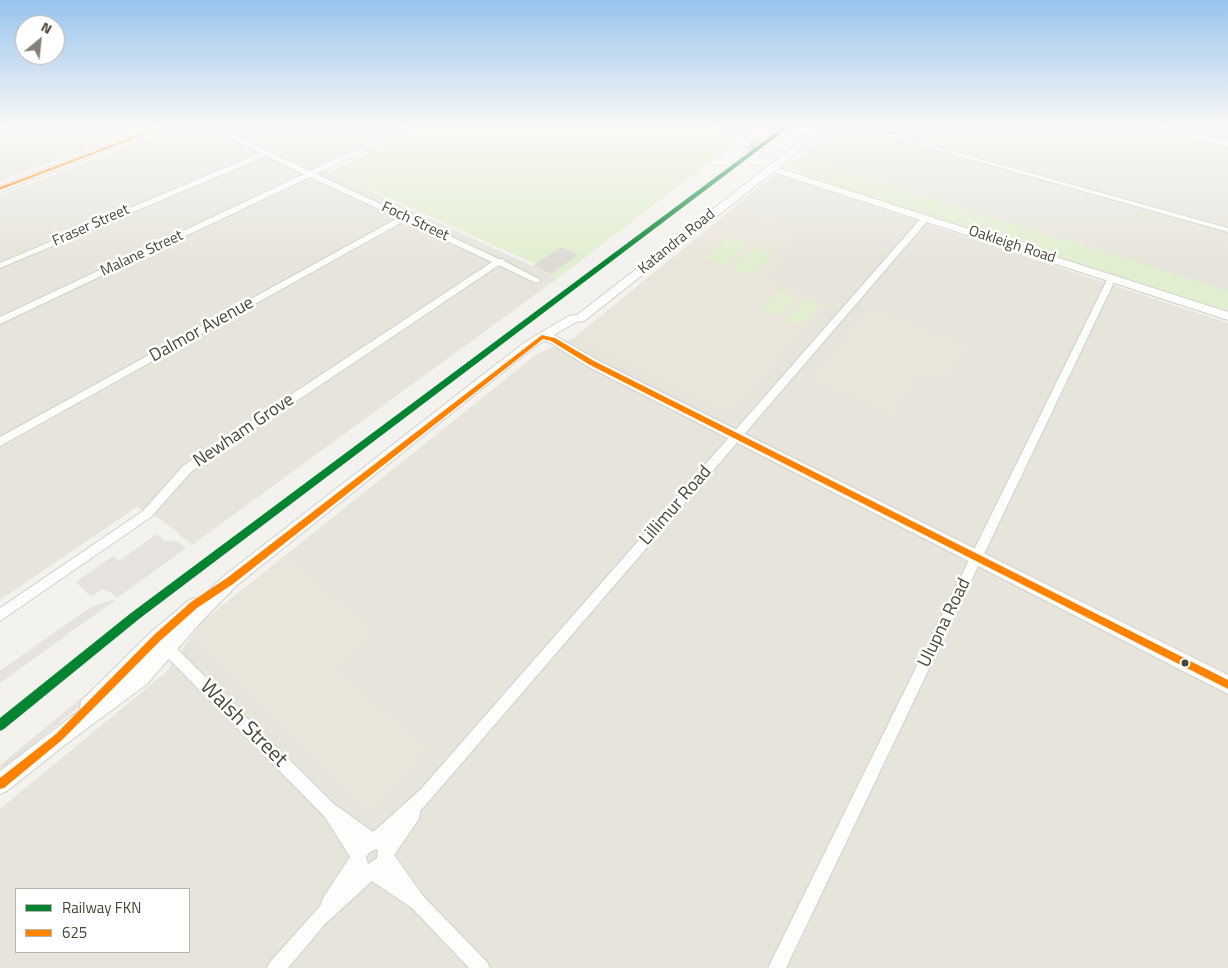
<!DOCTYPE html>
<style>
body{margin:0}
#map{position:relative;width:1228px;height:968px;overflow:hidden;background:#f4f2ee;font-family:"Titillium Web",sans-serif}
canvas{display:block}
.legend{position:absolute;left:15px;top:888px;width:175px;height:65px;box-sizing:border-box;background:#fff;border:1px solid #b7b4b0;margin:0;padding:6px 9px;list-style:none;font-size:15px;color:#4b4439}
.legend li{display:flex;align-items:center;gap:10px;height:25px}
.legend b{width:25px;border:1px solid #b7b4b0}
.north{position:absolute;left:15px;top:15px;width:50px;height:50px;box-sizing:border-box;background:#fff;border:1px solid #b7b4b0;border-radius:50%;rotate:28deg;font-size:14px;font-weight:700;line-height:20px;text-align:center;color:#4b4439}
.north::after{content:'';display:block;margin:auto;width:18px;height:22px;background:#868178;clip-path:polygon(50% 0,100% 100%,50% 72%,0 100%)}
</style>
<div id="map">
<canvas width="1228" height="968"></canvas>
<ul class="legend">
<li><b style="height:6px;background:#028430"></b>Railway FKN</li>
<li><b style="height:6px;background:#ff8200"></b>625</li>
</ul>
<div class="north">N</div>
</div>
<script>
const ctx = document.querySelector('canvas').getContext('2d');
ctx.lineJoin = 'round';
function fill(path, color) { ctx.fillStyle = color; ctx.fill(path, 'evenodd'); }
const toPath = rows => new Path2D(rows.map(r => 'M' + r).join(''));
function trace(path, color, width, dash) { ctx.strokeStyle = color; ctx.lineWidth = width; ctx.lineCap = dash ? 'butt' : 'round'; ctx.setLineDash(dash || []); ctx.stroke(path); }
function drawText(font, color, halo, rows, align = 'center') {
  ctx.font = font + ' "Titillium Web",sans-serif'; ctx.lineWidth = 5; ctx.setLineDash([]); ctx.textBaseline = 'middle'; ctx.strokeStyle = halo; ctx.fillStyle = color; for (const [text, x, y, turn = 0] of rows) {
    ctx.save(); ctx.translate(x, y); ctx.rotate((+turn || 0) * Math.PI / 180); ctx.textAlign = isNaN(turn) ? turn : align; if (halo) ctx.strokeText(text, 0, 0); ctx.fillText(text, 0, 0); ctx.restore();
  }
}
const residential = toPath([
 [0,127,147,127,0,181],
 [178,127,400,127,316,166,558,278,192,545,162,520,137,507,0,600,0,195],
 [836,127,1228,127,1228,294,1205,284,799,157],
 [775,174,1228,323,1228,968,0,968,0,809,165,673,203,621,537,354,574,338],
 [16,889,189,889,189,952,16,952]
]);
const education = toPath([
 [734,208,802,232,779,253,790,258,770,278,831,303,735,411,724,413,577,340,576,336],
 [869,306,971,346,946,385,921,374,893,417,809,379],
 [286,555,378,632,339,669,430,749,372,813,369,814,194,641,194,634,199,626]
]);
const green = toPath([
 [423,127,713,127,723,130,731,146,558,278,533,266,535,264,533,263,332,172,333,170],
 [799,157,1228,291,1228,311,809,177,787,167],
 [728,237,748,244,724,266,704,258],
 [753,247,774,254,751,276,730,268],
 [780,290,796,297,778,316,761,309],
 [803,300,820,306,802,326,785,319]
]);
const parking = toPath([
 [157,534,164,540,179,542,186,548,117,598,110,592,102,589,91,597,76,582,113,556,119,561],
 [117,599,0,683,0,671,92,606],
 [98,691,0,772,0,765,85,695]
]);
const building = toPath([
 [561,247,578,255,551,274,533,266]
]);
const tertiaryTunnel = toPath([
 [747,144,760,148]
]);
const minor = toPath([
 [8,127,17,127,0,134,0,130,8,127],
 [91,127,99,127,129,140,124,141,91,127],
 [207,127,215,127,310,171,406,127,414,127,316,174,499,259,503,259,504,261,541,280,537,283,534,282,499,265,191,472,151,517,0,621,0,608,143,511,183,466,492,262,404,221,0,446,0,437,398,218,310,177,0,324,0,317,304,174,266,156,0,268,0,263,260,153,207,127],
 [856,127,865,127,1228,228,1228,232,856,127],
 [1151,127,1162,127,1228,142,1228,146,1151,127],
 [923,216,930,218,430,800,420,811,419,819,394,855,424,897,487,962,490,968,469,968,412,908,372,881,325,924,288,968,267,968,270,962,321,905,323,898,350,857,325,817,159,649,157,645,159,641,164,639,169,641,334,804,373,832,420,790,923,216],
 [376,849,378,850,377,858,368,864,366,857,370,852,376,849],
 [1112,275,1116,278,786,968,768,968,1108,278,1112,275]
]);
const tertiary = toPath([
 [155,127,166,127,0,192,0,186,155,127],
 [740,127,750,127,741,135,750,142,750,146,744,146,737,142,733,135,740,127],
 [819,127,828,127,778,168,1228,312,1228,320,773,172,584,321,576,322,554,335,597,360,1228,675,1228,694,587,366,549,342,544,341,533,348,236,586,200,623,147,684,66,744,7,791,0,794,0,771,80,710,81,701,151,632,188,601,194,598,199,600,224,576,525,342,569,316,577,315,780,157,757,150,757,146,785,153,819,127]
]);
const bus1 = toPath([
 [159,127,164,127,0,190,0,187,159,127],
 [542,335,555,338,594,361,1228,680,1228,689,590,365,551,341,543,339,233,584,197,608,160,641,62,740,4,788,0,789,0,778,56,734,154,635,191,602,227,578,542,335]
]);
const rail1 = toPath([
 [783,127,789,127,139,619,4,729,0,731,0,718,131,613,783,127]
]);
const markers = [
 [1185,663,4.5,"#4b4439"]
];
const farStreetnames = [
 ["Foch Street",415,222,25],
 ["Fraser Street",91,226,-24],
 ["Katandra Road",677,242,-39],
 ["Oakleigh Road",1012,245,18],
 ["Malane Street",142,254,-25]
];
const streetNames = [
 ["Dalmor Avenue",202,330,-29],
 ["Newham Grove",244,431,-34],
 ["Lillimur Road",676,506,-49],
 ["Ulupna Road",945,623,-64]
];
const nearStreetnames = [
 ["Walsh Street",243,724,45]
];
fill(residential, '#e7e4dc');
fill(education, '#eae5da');
fill(green, '#e1eecf');
fill(parking, '#e6e3df');
fill(building, '#dedbd6');
trace(tertiaryTunnel, '#d2cfca', 10, [10, 5]);
trace(minor, '#d2d0cb', 2);
trace(tertiary, '#d2d0cb', 2);
fill(minor, '#fdfdfc');
fill(tertiary, '#fdfdfc');
fill(bus1, '#ff8200');
fill(rail1, '#028430');
const sky = ctx.createLinearGradient(0, 0, 0, 262);
sky.addColorStop(0, '#98c4ec');
sky.addColorStop(0.48, '#faf9f7');
sky.addColorStop(1, '#faf9f700');
ctx.fillStyle = sky;
ctx.fillRect(0, 0, 1228, 262);
for (const [x, y, r, color] of markers) { const dot = new Path2D(); dot.arc(x, y, r, 0, 2 * Math.PI); ctx.fillStyle = color; ctx.fill(dot); trace(dot, '#fff', 2); }
drawText('15px', '#4b4439', '#fff', farStreetnames);
drawText('18px', '#4b4439', '#fff', streetNames);
drawText('21px', '#4b4439', '#fff', nearStreetnames);
</script>
